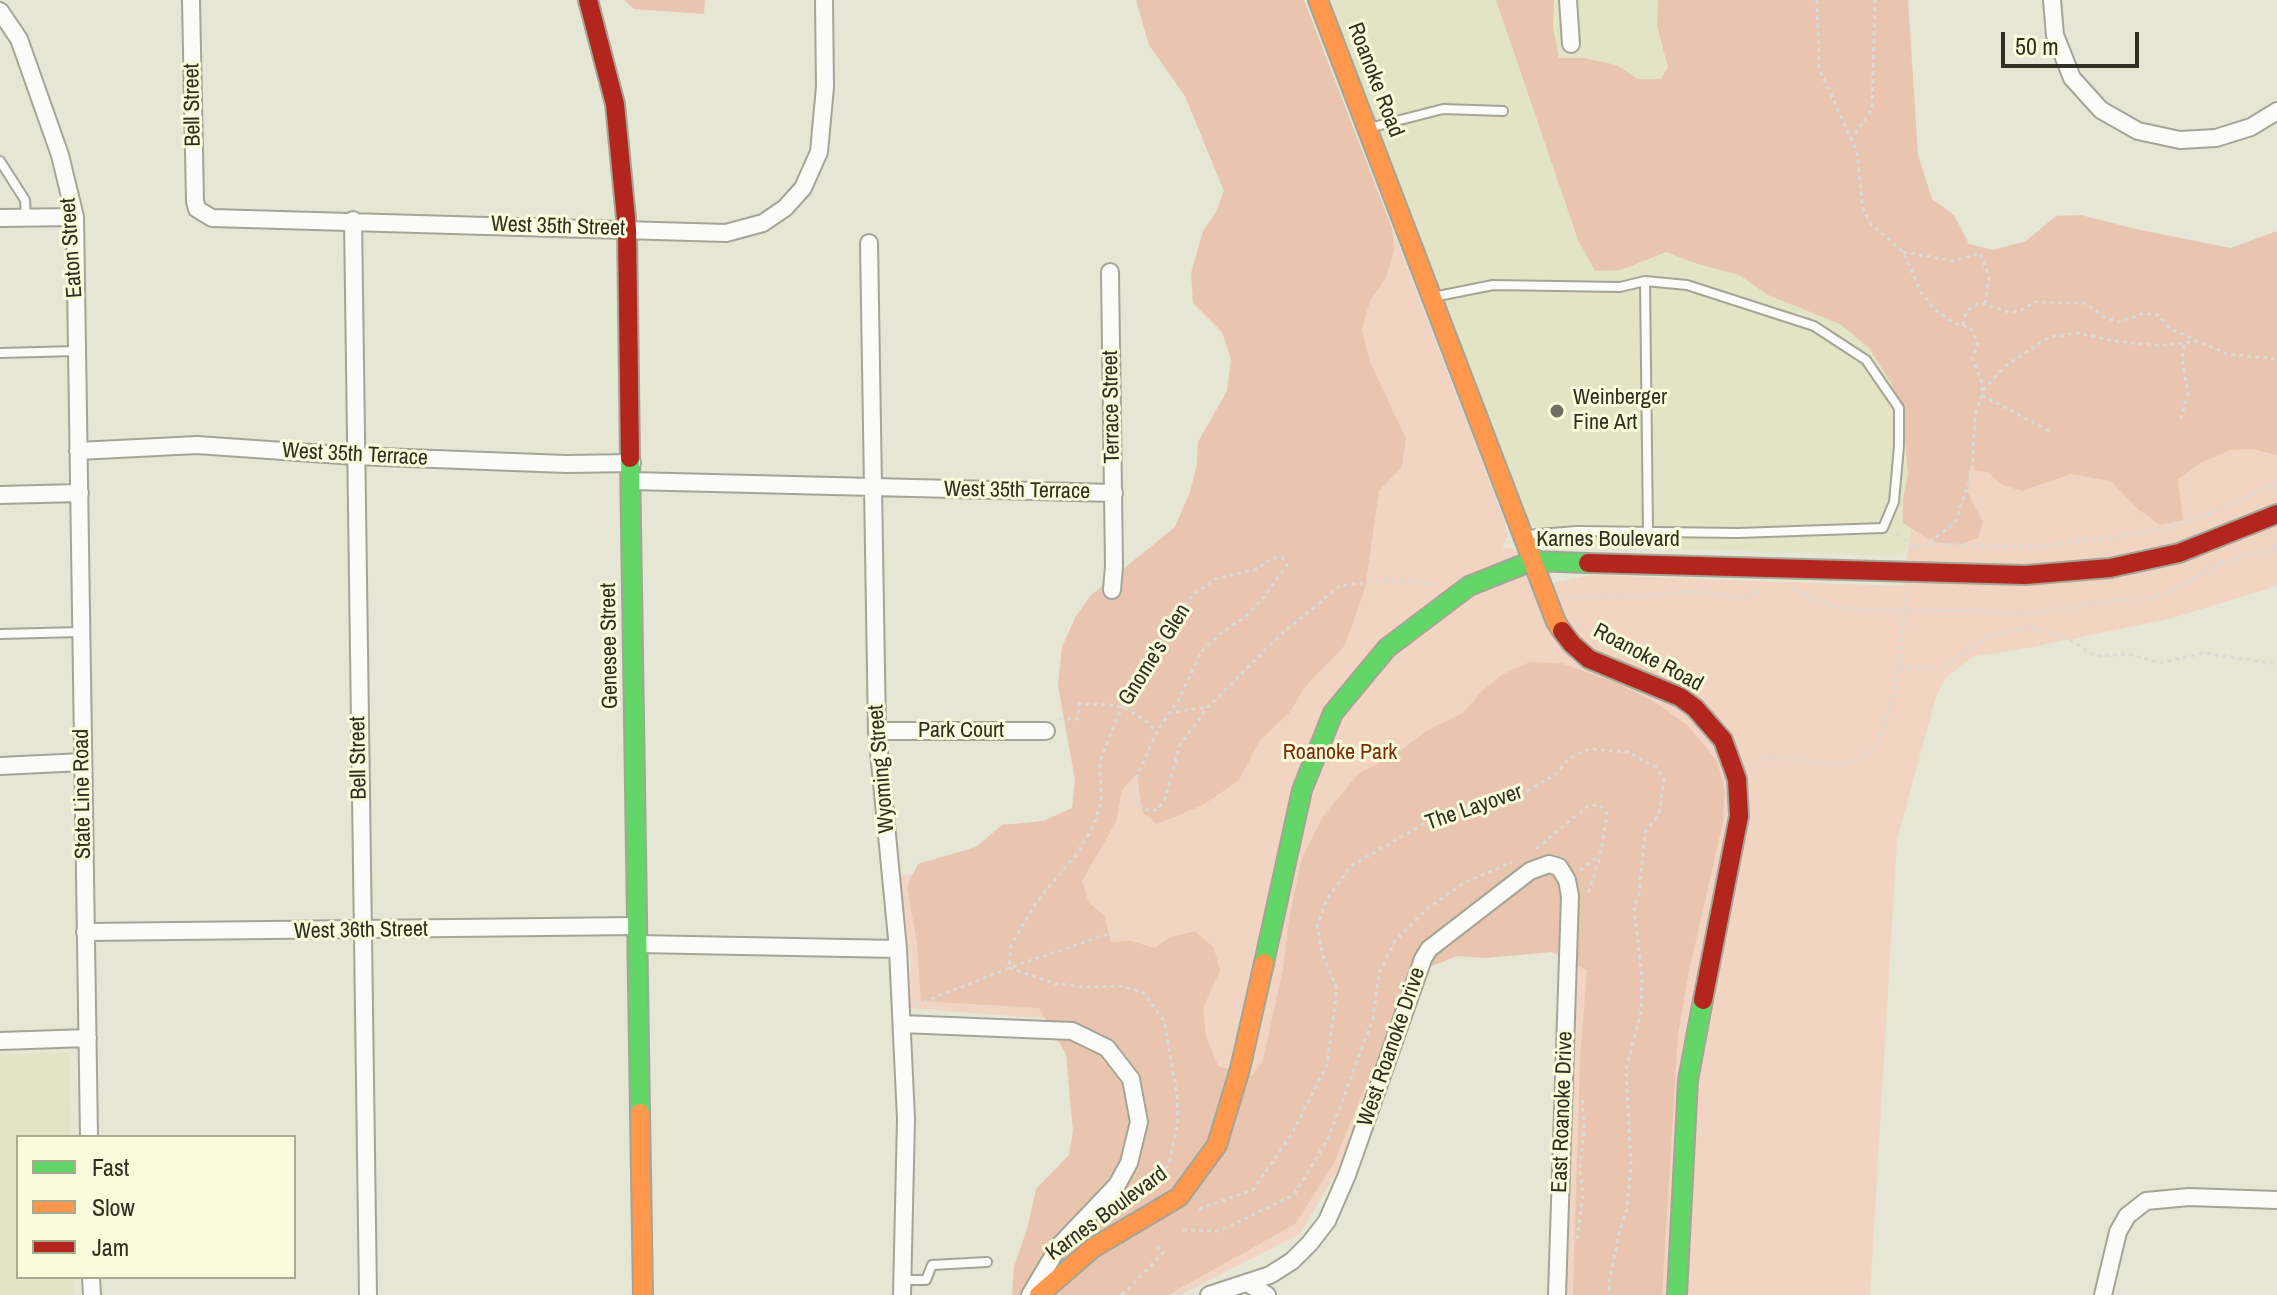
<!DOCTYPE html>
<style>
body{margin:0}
#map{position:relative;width:2277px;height:1295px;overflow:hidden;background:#e5e6d4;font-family:"Archivo Narrow",sans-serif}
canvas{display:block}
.legend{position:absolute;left:16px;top:1135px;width:280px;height:144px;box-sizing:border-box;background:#f9fcda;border:2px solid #a8aa91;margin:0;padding:10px 14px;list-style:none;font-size:24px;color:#2f3023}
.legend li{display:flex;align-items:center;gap:16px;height:40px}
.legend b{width:40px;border:2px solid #a8aa91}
.scale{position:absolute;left:2001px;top:32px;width:138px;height:36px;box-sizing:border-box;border:4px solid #2f3023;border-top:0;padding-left:10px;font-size:24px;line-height:28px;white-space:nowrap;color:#2f3023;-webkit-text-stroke:6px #f9fcda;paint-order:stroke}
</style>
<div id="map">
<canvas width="2277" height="1295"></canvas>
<ul class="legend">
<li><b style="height:10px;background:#63d668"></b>Fast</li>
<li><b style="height:10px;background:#ff974d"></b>Slow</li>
<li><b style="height:10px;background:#b3261e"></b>Jam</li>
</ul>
<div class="scale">50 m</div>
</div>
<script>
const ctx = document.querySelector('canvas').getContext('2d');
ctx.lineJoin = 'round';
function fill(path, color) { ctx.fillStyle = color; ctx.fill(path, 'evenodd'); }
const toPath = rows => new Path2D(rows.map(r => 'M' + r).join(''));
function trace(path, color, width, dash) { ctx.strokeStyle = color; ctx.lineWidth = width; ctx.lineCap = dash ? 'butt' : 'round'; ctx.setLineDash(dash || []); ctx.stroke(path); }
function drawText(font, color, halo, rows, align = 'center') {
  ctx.font = font + ' "Archivo Narrow",sans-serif'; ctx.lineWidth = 6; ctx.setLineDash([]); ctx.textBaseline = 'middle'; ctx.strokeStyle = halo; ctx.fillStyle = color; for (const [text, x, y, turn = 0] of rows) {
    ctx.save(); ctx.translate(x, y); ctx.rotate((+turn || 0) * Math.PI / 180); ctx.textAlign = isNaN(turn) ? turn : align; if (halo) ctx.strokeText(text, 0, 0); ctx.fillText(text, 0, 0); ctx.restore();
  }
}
const built = toPath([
 [1326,0,1496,0,1578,240,1595,270,1621,270,1666,252,1698,264,1739,275,1768,295,1840,324,1869,348,1891,383,1903,416,1908,474,1903,498,1912,529,1908,546,1901,556,1557,545,1539,532,1527,515],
 [1554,0,1658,0,1657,26,1668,66,1662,79,1638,79,1616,65,1585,58,1559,59,1553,28],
 [69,1053,71,1137,18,1137,18,1277,74,1277,74,1295,0,1295,0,1054]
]);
const green = toPath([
 [1392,228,1505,522,1508,537,1502,548,1513,548,1552,583,1592,575,1903,586,1933,371,2277,375,2277,586,2169,619,2017,650,1974,656,1946,677,1936,697,1897,840,1870,1295,1564,1295,1580,910,1434,935,1348,1153,1300,1234,1180,1295,1062,1295,1072,1232,1078,1021,909,1008,911,961,897,876,1057,858,1220,551,1369,549,1379,491,1402,467,1406,438,1370,362,1362,330,1370,301,1386,278,1394,251]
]);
const forest = toPath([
 [624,0,705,0,704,14,634,9],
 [1136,0,1304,0,1392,228,1394,251,1386,278,1370,301,1362,330,1370,362,1406,438,1402,467,1379,491,1365,588,1345,645,1304,688,1290,712,1260,740,1239,780,1203,805,1157,824,1142,812,1137,774,1122,790,1116,822,1082,881,1089,903,1104,915,1111,942,1131,941,1154,948,1171,937,1195,931,1214,948,1220,971,1203,1008,1206,1036,1218,1066,1252,1076,1263,1060,1283,969,1290,913,1302,858,1324,815,1359,773,1395,755,1426,731,1463,713,1482,691,1503,674,1530,662,1561,663,1614,682,1652,700,1688,726,1717,761,1725,791,1723,822,1689,971,1678,1034,1662,1295,1573,1295,1580,1060,1587,970,1552,952,1485,958,1457,956,1412,974,1333,1165,1295,1224,1168,1295,1012,1295,1014,1267,1028,1226,1036,1189,1069,1155,1073,1131,1066,1054,1039,1008,921,1001,917,943,907,887,918,864,976,847,1002,825,1043,821,1072,808,1075,780,1058,685,1062,647,1075,618,1090,596,1175,527,1190,492,1197,464,1198,442,1227,391,1231,359,1222,332,1193,303,1191,273,1203,231,1216,212,1224,191,1185,96,1149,45],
 [1496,0,1554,0,1553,28,1559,58,1585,58,1616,65,1638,79,1661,79,1668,67,1657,26,1658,0,1908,0,1918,155,1932,199,1954,215,1969,244,1993,250,2026,241,2056,216,2081,215,2136,229,2231,248,2277,231,2277,455,2253,449,2230,450,2200,463,2178,479,2183,520,2160,525,2138,509,2111,481,2071,474,2022,491,2003,485,1987,472,1969,470,1968,493,1983,522,1978,538,1958,545,1931,541,1903,523,1903,498,1908,474,1903,416,1891,383,1869,348,1840,324,1768,295,1739,275,1698,264,1666,252,1621,270,1595,271,1578,240]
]);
const path = toPath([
 [1817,0,1819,68,1857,152,1863,210,1871,224,1903,252,1921,292,1934,309,1953,323,1963,325,1972,330,1978,346,1972,358,1982,383,1982,395,1975,414,1972,474,1955,523,1929,542],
 [1850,140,1872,110,1875,0],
 [1903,252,1954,261,1980,253,1989,277,1985,304],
 [1963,325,1966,312,1974,305,1985,304,2009,312,2020,311,2035,302,2085,303,2102,316,2118,322,2144,313,2158,315,2169,328,2227,354,2277,359],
 [1983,390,2008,364,2050,337,2079,333,2114,341,2161,346,2198,341],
 [1982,395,2049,431],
 [2180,419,2188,394,2182,357,2184,345],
 [1897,533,1913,547],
 [1910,551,1913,547,1927,544,2030,547,2121,537,2170,527,2215,511,2277,484],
 [1794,589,1827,604,1846,609,1977,611,2020,615,2122,599,2149,599,2178,588,2216,564,2277,547],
 [1566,597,1647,596,1689,591,1745,598,1764,589],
 [1899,667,1940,669,1987,637,2029,627,2069,639,2095,656,2128,654,2159,663,2204,653,2277,664],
 [1168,713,1208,707],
 [1059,719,1078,719,1079,704,1109,705,1123,707,1145,720,1156,731],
 [1758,761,1769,757,1835,765,1850,763,1865,756,1880,740,1895,692,1907,591],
 [1536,849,1588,806,1600,805,1607,814,1600,857,1588,893],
 [1580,870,1599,856],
 [916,1005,1009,968,1120,930],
 [1153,1189,1155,1182,1169,1163,1178,1123,1177,1094,1164,1021,1144,993,1120,986,1089,987,1056,984,1009,968,1011,945,1037,901,1076,855,1094,825,1101,802,1100,762,1118,715,1163,636,1192,596,1215,579,1257,569,1273,558,1283,558,1287,565,1264,597,1244,618,1221,633,1202,651,1179,699,1157,732,1138,773,1135,790,1136,804,1145,810,1158,810,1165,798,1180,745,1208,707,1279,636,1340,586,1387,580,1437,584],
 [1199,1209,1253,1190,1292,1134,1327,1065,1337,989,1323,956,1317,926,1327,899,1351,866,1423,824,1527,791,1556,774,1569,758,1590,749,1628,752,1657,768,1664,780,1659,814,1645,832,1639,894,1634,907,1642,979,1641,1012,1626,1069,1631,1164,1627,1209,1620,1230,1609,1282,1610,1295],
 [1183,1230,1219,1231,1294,1195,1329,1137,1373,1018,1379,973,1395,941,1428,908,1464,883,1512,862],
 [1577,1239,1583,1196,1580,1168,1584,1130,1582,1096],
 [1122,1295,1163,1253,1157,1246]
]);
const lane = toPath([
 [1369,128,1443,109,1503,111],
 [0,161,25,200,26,217],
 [1645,281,1648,532],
 [1433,297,1493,285,1620,287,1645,281,1687,285,1814,326,1866,360,1899,408,1899,446,1894,502,1883,528,1738,533,1577,531,1525,535],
 [0,353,77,351],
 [0,634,81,632],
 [903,1280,926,1280,932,1265,987,1262]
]);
const street = toPath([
 [191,0,195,201,197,209,212,218,726,233,763,223,785,208,803,188,819,152,825,87,824,0],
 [1568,0,1571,44],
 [2052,0,2055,35,2072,78,2101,110,2138,131,2180,140,2216,138,2251,127,2277,111],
 [0,11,19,39,60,155,75,217,89,1137],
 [0,218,75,217],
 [353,220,368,1295],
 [869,243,877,731,898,949,906,1119,902,1295],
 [1110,272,1114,566,1112,590],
 [78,451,197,445,355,456,566,464,632,463],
 [632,481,1114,493],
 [0,495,80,493],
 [877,731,1046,731],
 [0,766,83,762],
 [85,932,638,926],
 [638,944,898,949],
 [902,1024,1072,1031,1107,1048,1131,1079,1139,1122,1129,1163,1117,1185,1059,1246,1030,1295],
 [0,1041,88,1038],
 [91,1277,92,1295],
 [1247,1283,1267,1295],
 [1209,1295,1270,1275,1292,1261,1310,1243,1327,1221,1347,1175,1423,959,1429,949,1530,871,1549,864,1559,867,1567,880,1570,896,1557,1295],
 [2103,1295,2118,1232,2127,1216,2146,1201,2189,1197,2277,1200]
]);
const fast = toPath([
 [630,458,640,1113],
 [1264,963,1302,790,1333,713,1387,648,1469,586,1532,561,1588,563],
 [1677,1295,1688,1080,1703,1000]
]);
const slow = toPath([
 [1318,0,1556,622,1562,631],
 [640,1113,643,1295],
 [1039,1295,1093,1248,1179,1197,1217,1145,1240,1069,1264,963]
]);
const jam = toPath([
 [588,0,615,104,627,229,630,458],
 [1588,563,2025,575,2110,568,2179,553,2277,514],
 [1562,631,1572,644,1589,659,1680,697,1695,708,1723,740,1737,779,1739,816,1703,1000]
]);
const markers = [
 [1557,411,8,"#6f7061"]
];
const streetNames = [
 ["Roanoke Road",1375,80,69],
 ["Bell Street",193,105,-91],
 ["West 35th Street",558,227,2],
 ["Eaton Street",72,248,-94],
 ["Terrace Street",1112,407,-91],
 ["West 35th Terrace",355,455,3],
 ["West 35th Terrace",1017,491,1],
 ["Karnes Boulevard",1608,540],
 ["Genesee Street",610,646,-91],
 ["Gnome's Glen",1155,655,-58],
 ["Roanoke Road",1648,658,28],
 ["Park Court",961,731],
 ["Bell Street",359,758,-91],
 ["Wyoming Street",882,769,-95],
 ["State Line Road",83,794,-91],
 ["The Layover",1474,808,-19],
 ["West 36th Street",361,931,-1],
 ["West Roanoke Drive",1392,1047,-71],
 ["East Roanoke Drive",1563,1112,-88],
 ["Karnes Boulevard",1107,1214,-36]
];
const poiNames = [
 ["Weinberger",1573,398],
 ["Fine Art",1573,423]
];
const parkNames = [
 ["Roanoke Park",1340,753]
];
fill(built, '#e2e4c5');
fill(green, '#f1d5c2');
fill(forest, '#e9c4ae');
trace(lane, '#a4a596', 12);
trace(street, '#a4a596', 20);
trace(fast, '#a4a596', 22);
trace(slow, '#a4a596', 22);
trace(jam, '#a4a596', 22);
trace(path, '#dbdbd6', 3, [4, 4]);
trace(lane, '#fbfbf9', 8);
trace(street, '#fbfbf9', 16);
trace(fast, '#63d668', 18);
trace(slow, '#ff974d', 18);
trace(jam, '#b3261e', 18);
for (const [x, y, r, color] of markers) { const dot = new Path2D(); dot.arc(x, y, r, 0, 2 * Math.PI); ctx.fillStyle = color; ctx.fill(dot); trace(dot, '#f9fcda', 3); }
drawText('22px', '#2f3023', '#f9fcda', streetNames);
drawText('22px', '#2f3023', '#f9fcda', poiNames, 'left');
drawText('22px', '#7c2d08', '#f9fcda', parkNames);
</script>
